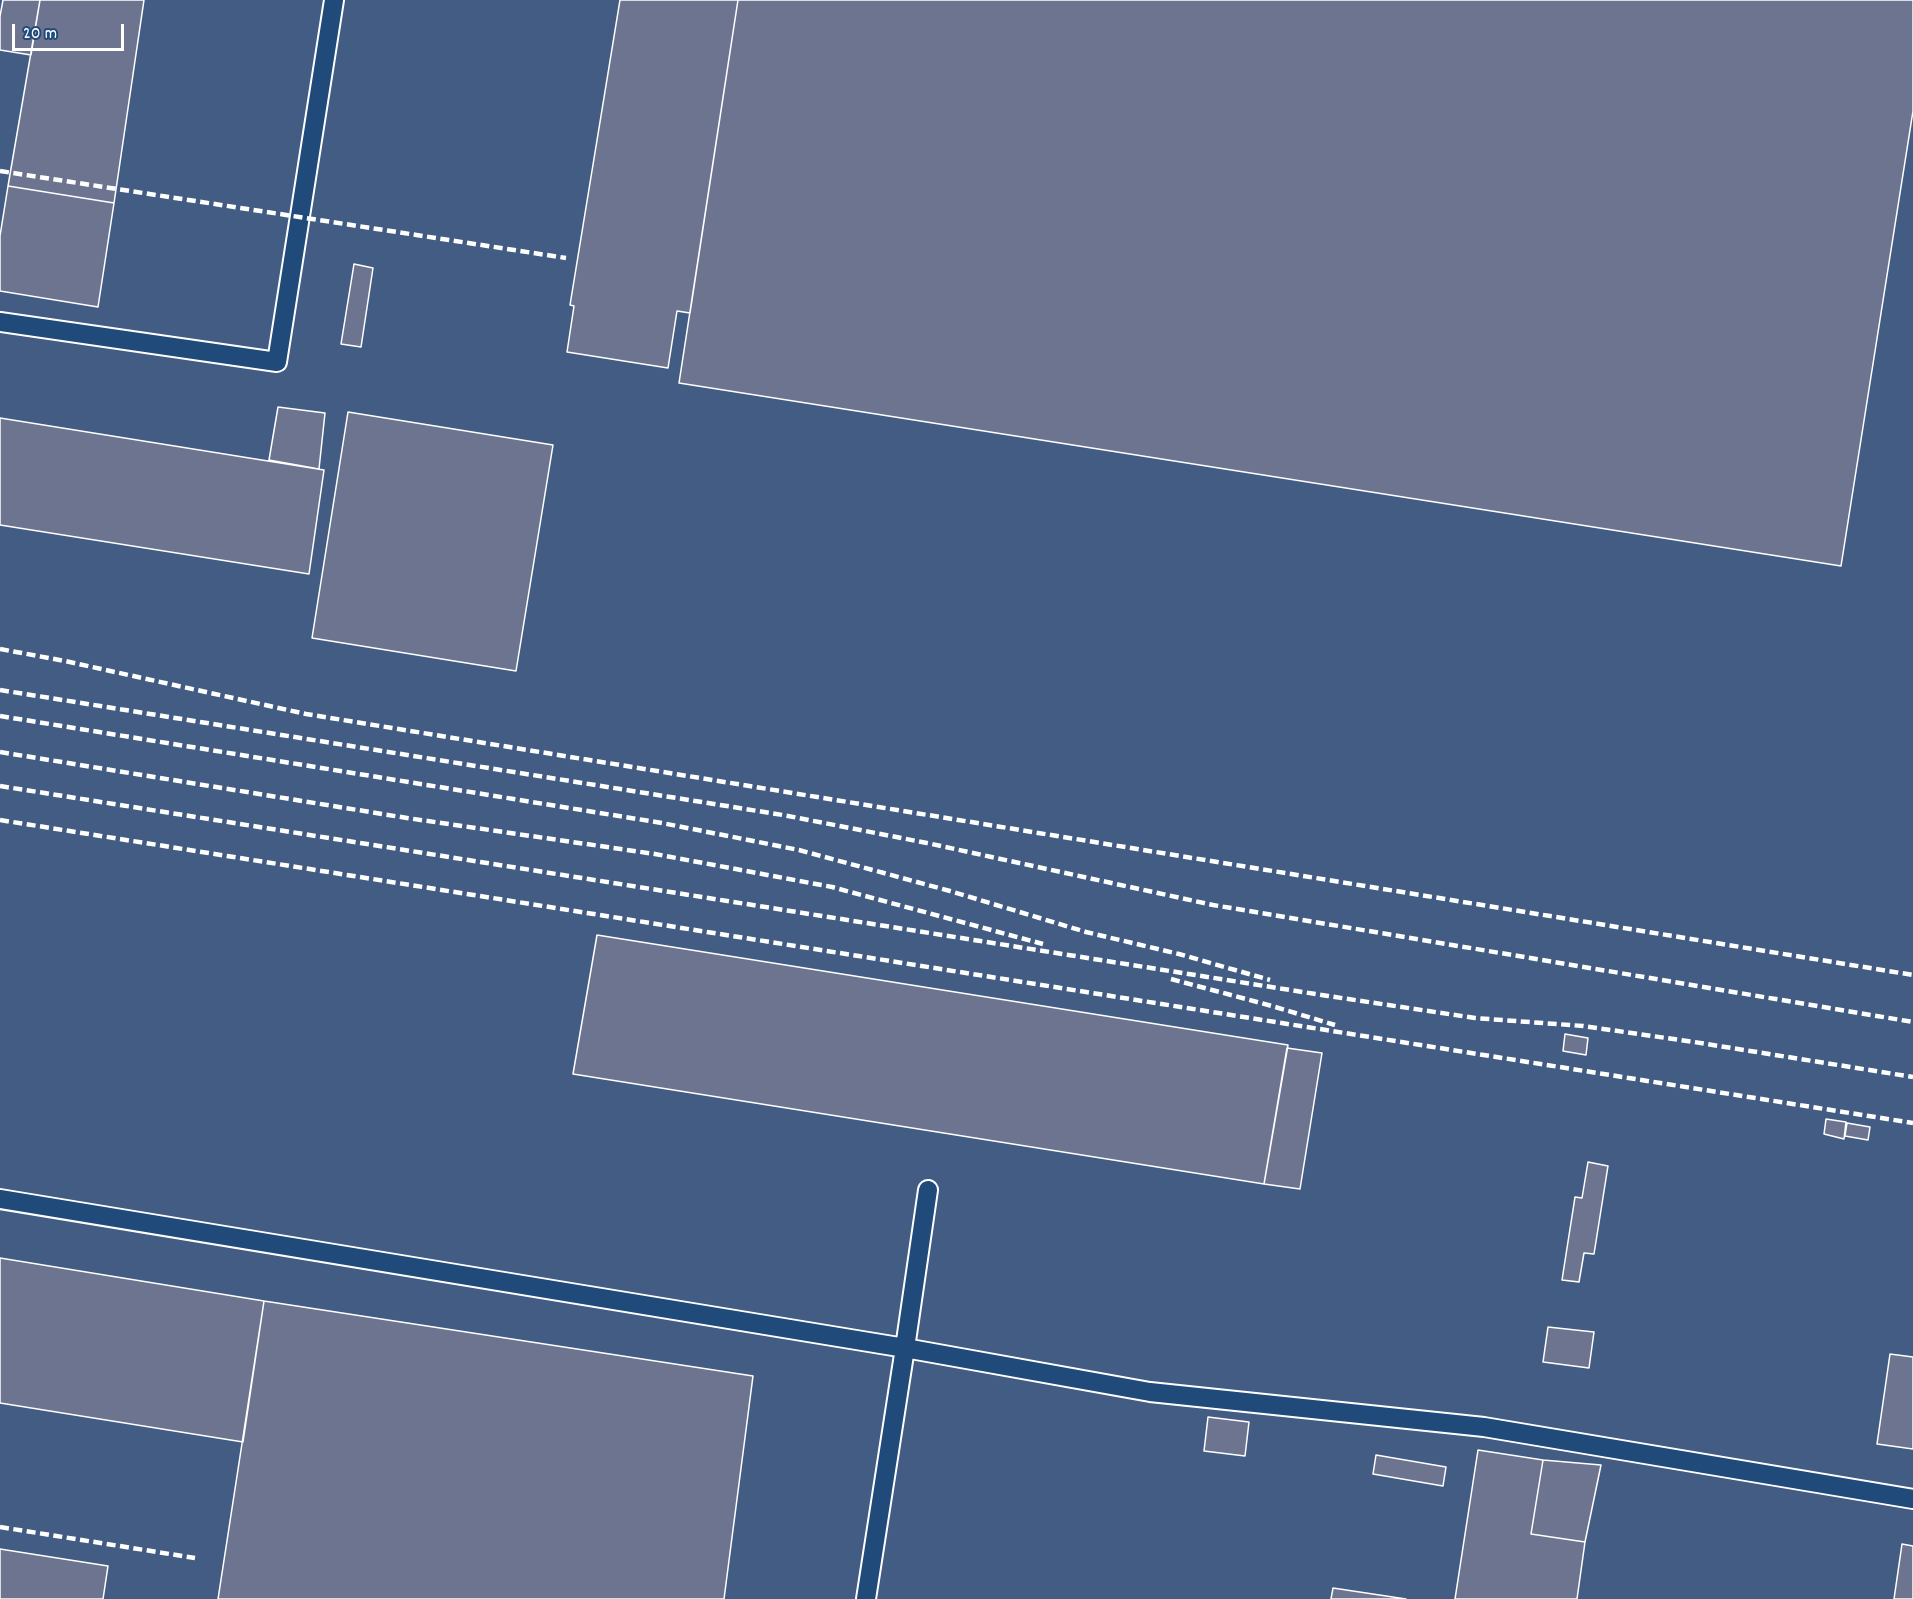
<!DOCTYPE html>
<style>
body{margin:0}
#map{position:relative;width:1913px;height:1599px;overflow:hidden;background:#2f527e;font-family:Dekko,sans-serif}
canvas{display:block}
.scale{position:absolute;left:12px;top:24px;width:112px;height:27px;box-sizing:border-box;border:3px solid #fff;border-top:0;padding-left:8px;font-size:18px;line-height:21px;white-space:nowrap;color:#fff;-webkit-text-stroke:4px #1f4a7a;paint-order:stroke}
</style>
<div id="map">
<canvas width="1913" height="1599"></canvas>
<div class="scale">20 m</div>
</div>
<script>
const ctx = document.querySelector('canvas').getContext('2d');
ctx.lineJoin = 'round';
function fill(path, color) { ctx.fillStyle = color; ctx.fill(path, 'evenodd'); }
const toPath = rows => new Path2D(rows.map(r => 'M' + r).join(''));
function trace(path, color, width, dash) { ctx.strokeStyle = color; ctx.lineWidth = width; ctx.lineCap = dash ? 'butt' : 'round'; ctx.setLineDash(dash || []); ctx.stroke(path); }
const built = toPath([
 [0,0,1913,0,1913,1599,0,1599]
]);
const building = toPath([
 [3,0,40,0,31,55,0,50,0,16,3,0],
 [40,0,144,0,114,203,8,186,40,0],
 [620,0,738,0,690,313,677,311,668,368,567,352,574,306,570,305,620,0],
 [738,0,1913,0,1913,111,1841,566,679,383,738,0],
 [8,186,114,203,98,307,0,291,0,236,8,186],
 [354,264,373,268,361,347,341,344,354,264],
 [278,407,325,413,319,469,269,460,278,407],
 [348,412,553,445,516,671,312,638,348,412],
 [0,418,324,470,309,574,0,525,0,418],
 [597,935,1288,1045,1264,1184,573,1074,597,935],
 [1565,1034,1588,1038,1586,1055,1563,1051,1565,1034],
 [1287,1048,1322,1053,1300,1189,1264,1184,1287,1048],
 [1826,1119,1846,1122,1844,1139,1824,1134,1826,1119],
 [1847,1123,1870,1127,1868,1140,1845,1136,1847,1123],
 [1588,1162,1608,1166,1594,1254,1584,1253,1579,1282,1562,1280,1575,1197,1582,1198,1588,1162],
 [0,1258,264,1301,243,1442,0,1403,0,1258],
 [264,1301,753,1376,724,1599,218,1599,264,1301],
 [1548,1327,1594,1332,1589,1368,1543,1362,1548,1327],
 [1890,1354,1913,1357,1913,1449,1877,1444,1890,1354],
 [1208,1417,1249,1422,1245,1456,1204,1451,1208,1417],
 [1478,1450,1543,1460,1531,1534,1585,1542,1577,1599,1455,1599,1478,1450],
 [1376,1455,1446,1467,1443,1486,1373,1474,1376,1455],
 [1543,1460,1601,1465,1585,1542,1531,1534,1543,1460],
 [1902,1544,1913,1546,1913,1599,1894,1599,1902,1544],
 [0,1549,108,1566,103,1599,0,1599,0,1549],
 [1333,1588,1406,1599,1331,1599,1333,1588]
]);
const service = toPath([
 [0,322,277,362,334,0],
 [0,1199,905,1348,1150,1392,1484,1427,1913,1499],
 [866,1599,905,1348,928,1190]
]);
const rail = toPath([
 [0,171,566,258],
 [0,649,65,661,306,714,1913,975],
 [0,690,783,815,927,843,1213,905,1913,1022],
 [0,716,662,823,799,850,950,891,1086,932,1179,954,1270,980],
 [0,752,407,818,655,854,832,887,1043,944],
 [0,786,1328,996,1475,1018,1583,1026,1694,1042,1913,1077],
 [0,820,1913,1123],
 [1171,979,1272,1006,1335,1025],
 [0,1527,195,1558]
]);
fill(built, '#425c83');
fill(building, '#6d7490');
trace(building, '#fff', 1.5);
trace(service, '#fff', 22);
trace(service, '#1f4a7a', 18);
trace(rail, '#fff', 4.5, [9, 4.5]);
</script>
